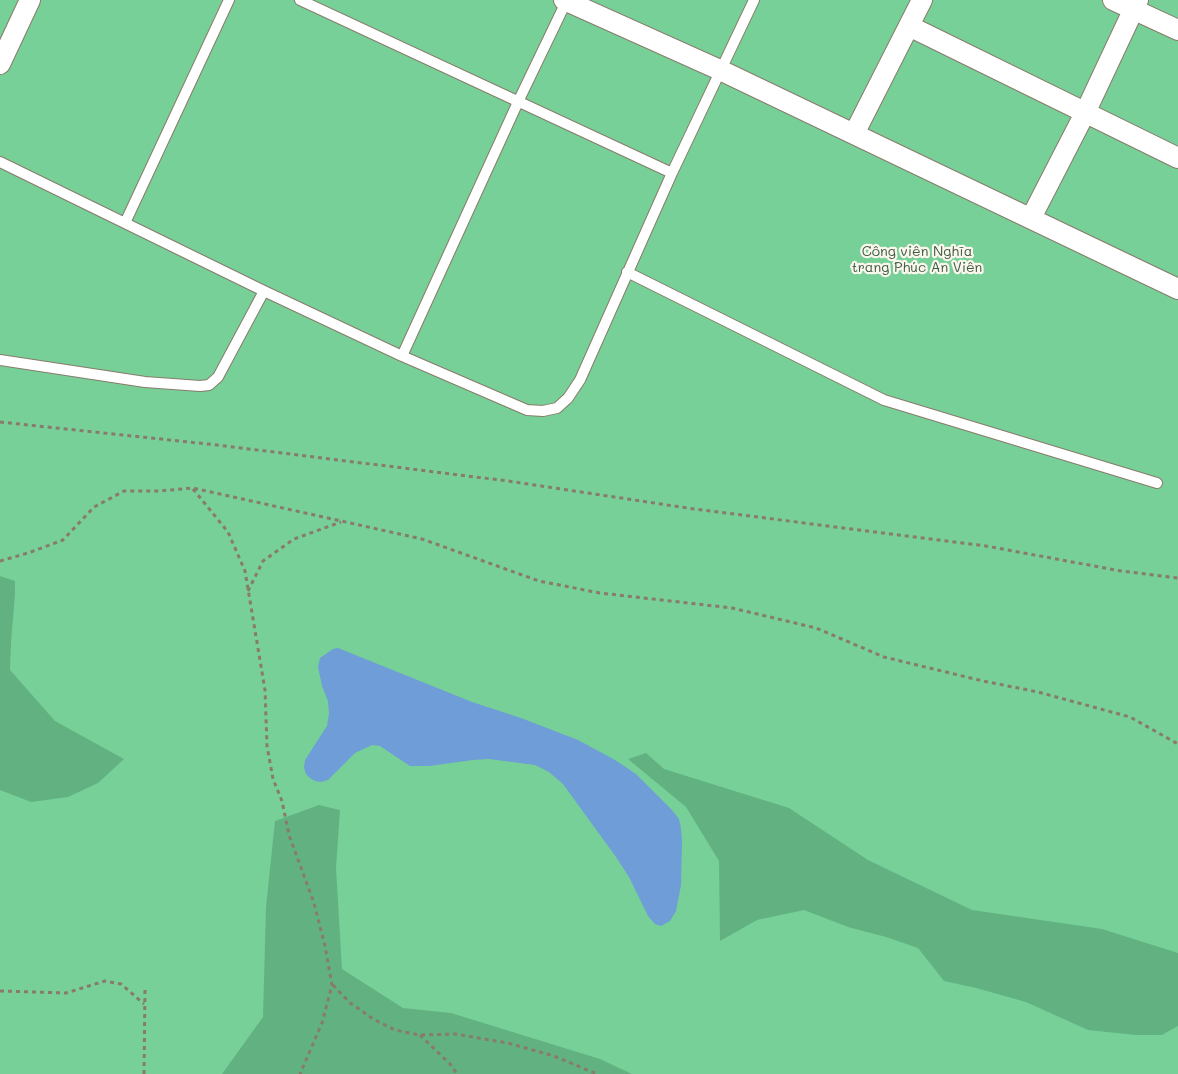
<!DOCTYPE html>
<meta charset="utf-8">
<style>
body{margin:0}
canvas{display:block;background:#f3dabb}
</style>
<canvas width="1178" height="1074"></canvas>
<script>
const ctx = document.querySelector('canvas').getContext('2d');
ctx.lineJoin = 'round';
function fill(path, color) { ctx.fillStyle = color; ctx.fill(path, 'evenodd'); }
const toPath = rows => new Path2D(rows.map(r => 'M' + r).join(''));
function trace(path, color, width, dash) { ctx.strokeStyle = color; ctx.lineWidth = width; ctx.lineCap = dash ? 'butt' : 'round'; ctx.setLineDash(dash || []); ctx.stroke(path); }
function drawText(font, color, halo, rows, align = 'center') {
  ctx.font = font + ' Mali,sans-serif'; ctx.lineWidth = 4.5; ctx.setLineDash([]); ctx.textBaseline = 'middle'; ctx.strokeStyle = halo; ctx.fillStyle = color; for (const [text, x, y, turn = 0] of rows) {
    ctx.save(); ctx.translate(x, y); ctx.rotate((+turn || 0) * Math.PI / 180); ctx.textAlign = isNaN(turn) ? turn : align; if (halo) ctx.strokeText(text, 0, 0); ctx.fillText(text, 0, 0); ctx.restore();
  }
}
const green = toPath([
 [0,0,1178,0,1178,1074,0,1074]
]);
const forest = toPath([
 [0,576,15,581,15,594,11,642,10,670,55,721,124,759,98,783,68,797,31,802,0,790],
 [646,753,664,769,789,808,868,860,972,910,1102,929,1178,953,1178,1026,1162,1035,1136,1035,1088,1030,1026,1002,976,988,944,981,918,948,886,937,848,927,804,910,757,920,720,941,719,861,686,807,628,759],
 [319,805,340,810,336,868,342,969,403,1008,451,1013,600,1059,632,1074,222,1074,263,1017,266,907,275,821]
]);
const water = toPath([
 [338,648,472,702,521,718,578,740,615,760,636,774,672,810,679,819,681,828,682,841,681,885,676,911,670,921,661,926,655,924,648,916,629,877,616,857,563,784,549,772,535,765,489,759,473,760,429,766,410,766,380,746,372,745,355,753,328,780,321,782,315,781,310,778,306,774,304,768,305,760,327,726,329,714,328,701,322,686,318,667,320,658,333,649]
]);
const path = toPath([
 [0,422,217,445,508,481,694,509,986,546,1121,571,1178,578],
 [193,489,228,532,245,571,265,690,267,746,273,779,282,801,289,835,314,903,325,946,332,985,322,1023,300,1074],
 [0,561,28,553,63,540,94,507,124,491,159,491,193,488,422,539,539,581,600,593,732,608,816,628,884,657,983,681,1038,692,1130,717,1178,744],
 [248,591,263,561,294,539,341,522],
 [333,985,349,1002,373,1019,395,1030,419,1035,455,1034,508,1043,554,1056,597,1074],
 [0,991,66,993,105,981,121,984,144,1004],
 [420,1035,450,1064,457,1074],
 [144,1074,145,988]
]);
const lane = toPath([
 [300,0,672,173],
 [0,162,264,291,402,356,527,410,543,411,557,408,568,398,580,380,672,173,754,0],
 [125,223,229,0],
 [627,272,884,400,1157,483],
 [402,356,518,102,567,0],
 [0,360,145,382,200,386,209,385,218,377,264,291]
]);
const street = toPath([
 [564,0,720,70,1178,289],
 [1113,0,1178,30],
 [909,26,1178,158],
 [0,64,30,0],
 [854,134,922,0],
 [1031,218,1085,113,1138,0]
]);
const parkNames = [
 ["Công viên Nghĩa",917,252],
 ["trang Phúc An Viên",917,268]
];
fill(green, '#77d097');
fill(forest, '#61b280');
fill(water, '#6e9dd7');
trace(lane, '#887b6c', 12);
trace(street, '#887b6c', 22);
trace(path, '#887b6c', 3, [4, 4]);
trace(lane, '#fff', 10);
trace(street, '#fff', 20);
drawText('14px', '#3c5b47', '#fbf7ec', parkNames);
</script>
